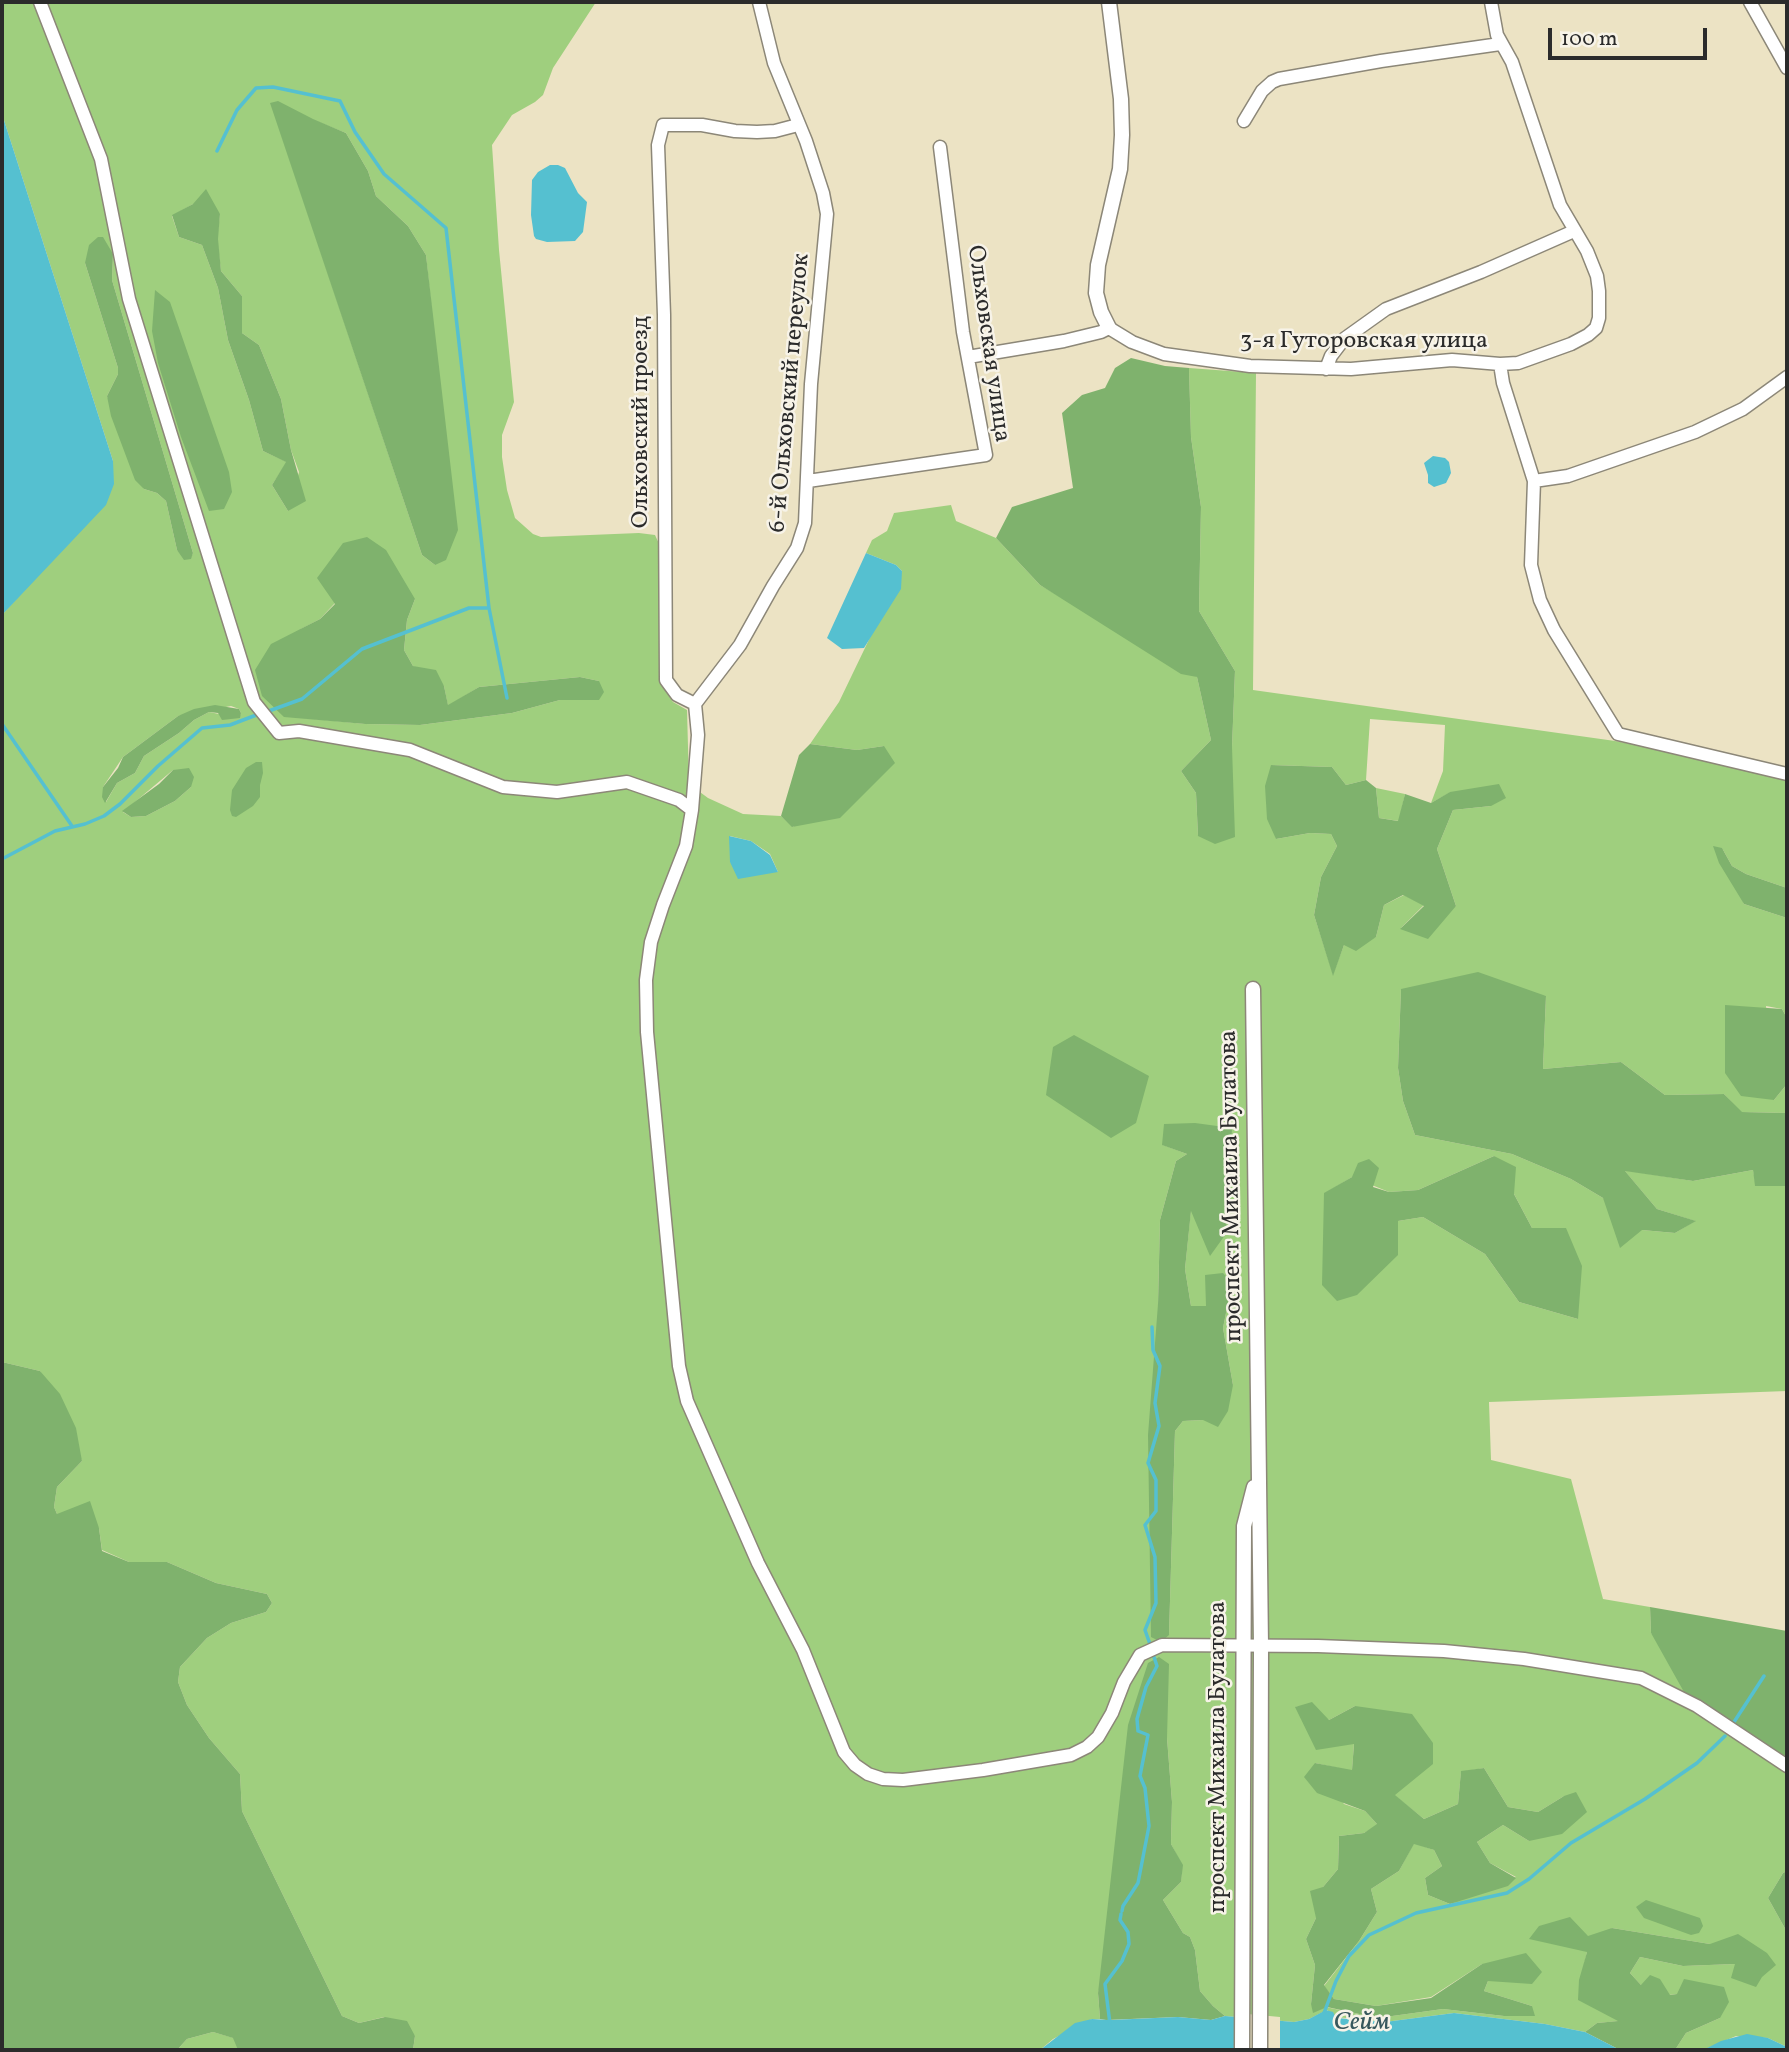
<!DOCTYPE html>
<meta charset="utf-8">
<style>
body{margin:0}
#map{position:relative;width:1789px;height:2052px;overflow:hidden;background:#ece3c4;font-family:Vollkorn,serif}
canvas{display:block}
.frame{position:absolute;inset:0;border:4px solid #2b2b2b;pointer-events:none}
.scale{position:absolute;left:1548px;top:28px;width:159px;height:32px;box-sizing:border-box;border:4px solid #2b2b2b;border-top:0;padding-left:9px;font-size:21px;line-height:24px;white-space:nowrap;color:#2b2b2b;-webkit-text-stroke:5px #f7f3e8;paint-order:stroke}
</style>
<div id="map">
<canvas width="1789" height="2052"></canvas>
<div class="frame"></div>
<div class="scale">100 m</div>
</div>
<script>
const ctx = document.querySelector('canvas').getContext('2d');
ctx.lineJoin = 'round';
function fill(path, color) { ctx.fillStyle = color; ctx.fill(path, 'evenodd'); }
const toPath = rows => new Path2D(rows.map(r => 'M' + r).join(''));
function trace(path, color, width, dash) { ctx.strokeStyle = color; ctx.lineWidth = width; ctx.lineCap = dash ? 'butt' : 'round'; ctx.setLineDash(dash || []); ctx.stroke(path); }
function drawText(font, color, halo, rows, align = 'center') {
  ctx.font = font + ' Vollkorn,serif'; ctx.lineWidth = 5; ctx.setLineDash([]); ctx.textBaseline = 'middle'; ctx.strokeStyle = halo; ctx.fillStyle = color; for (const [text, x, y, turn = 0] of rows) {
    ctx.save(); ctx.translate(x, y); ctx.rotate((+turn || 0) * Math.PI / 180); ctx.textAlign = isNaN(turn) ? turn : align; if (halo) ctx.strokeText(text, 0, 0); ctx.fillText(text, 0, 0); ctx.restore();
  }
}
const green = toPath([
 [2,2,596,2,553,68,543,95,535,102,512,115,492,145,499,250,514,402,502,435,502,457,507,490,515,518,533,534,541,537,639,533,655,535,661,548,660,669,669,696,673,702,687,710,689,784,708,798,743,814,781,816,793,827,884,746,857,750,810,744,839,702,902,571,896,565,866,553,872,540,887,531,894,513,951,505,956,521,996,538,1040,585,1197,677,1211,740,1181,771,1196,793,1198,836,1232,747,1235,671,1199,611,1201,507,1191,437,1189,368,1256,373,1253,690,1615,741,1787,774,1787,888,1746,874,1732,866,1722,848,1744,904,1787,918,1787,1018,1782,1009,1766,1006,1774,1100,1787,1084,1787,1113,1741,1112,1724,1094,1665,1095,1621,1062,1543,1069,1546,996,1401,989,1398,1068,1403,1101,1415,1135,1512,1154,1571,1179,1603,1198,1642,1230,1675,1233,1695,1221,1657,1209,1624,1170,1693,1181,1753,1170,1756,1186,1787,1186,1787,1391,1489,1402,1491,1460,1571,1479,1603,1599,1650,1607,1651,1633,1767,1747,1787,1757,1787,1871,1783,1873,1768,1898,1787,1932,1787,2047,1768,2038,1736,2036,1703,2050,1675,2050,1686,2033,1720,2018,1677,1994,1669,1995,1641,1985,1630,1973,1640,1957,1683,1966,1735,1964,1762,1977,1710,1944,1612,1928,1587,1952,1584,1965,1619,2021,1597,2023,1585,2032,1545,2024,1454,2013,1385,2022,1336,2017,1327,2010,1309,2019,1294,2022,1225,2016,1213,2006,1200,1991,1195,1950,1190,1937,1183,1933,1163,1900,1181,1882,1182,1865,1171,1844,1172,1802,1167,1738,1098,1993,1100,2019,1092,2019,1053,2039,1040,2050,413,2050,415,2036,384,2017,359,2023,342,2016,242,1811,240,1774,209,1738,187,1705,178,1682,180,1667,207,1638,231,1623,266,1612,272,1603,267,1594,216,1583,167,1562,129,1562,102,1550,99,1528,57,1514,54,1507,57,1487,82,1461,40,1371,2,1362,2,615,25,589,113,461,2,114],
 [271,103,346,133,368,171,376,196,408,226,426,255,436,352,435,565,422,555],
 [193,204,220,214,217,239,221,271,242,296,242,333,259,345,281,399,291,450,299,472,288,511,272,485,287,462,263,451,249,400,228,340,218,288,202,245,179,237,172,216],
 [113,254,112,280,193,553,190,559,177,550,166,501,157,493,144,489,107,396,118,374,118,368,85,263],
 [415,599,407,620,404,650,413,666,444,686,448,706,479,687,580,677,599,681,599,700,560,700,512,713,420,725,365,724,284,716,301,629,320,619,335,603],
 [231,706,239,709,241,713,239,718,209,712,194,720,179,733,144,756,135,773,117,783,106,802,103,787,123,757,178,716],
 [1370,719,1445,725,1443,771,1431,803,1451,792,1491,806,1453,810,1437,849,1456,906,1401,928,1424,905,1404,895,1384,905,1376,937,1344,945,1333,974,1314,915,1321,877,1337,846,1331,834,1310,833,1276,839,1271,765,1332,767,1346,785,1366,780],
 [173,770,191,787,175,801,146,816,131,817,123,812],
 [730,836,751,841,770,854,778,872,730,862],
 [1232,1128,1231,1179,1225,1216,1228,1232,1191,1209,1185,1269,1191,1306,1206,1306,1232,1283,1223,1328,1233,1385,1203,1420,1183,1421,1175,1431,1169,1635,1158,1304,1160,1220,1176,1161,1187,1154,1163,1145],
 [1494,1156,1532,1228,1578,1319,1519,1302,1485,1254,1423,1217,1398,1221,1324,1194,1352,1177,1389,1192,1418,1190],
 [1296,1706,1329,1720,1355,1706,1394,1795,1424,1819,1458,1804,1461,1772,1484,1768,1508,1807,1538,1812,1564,1796,1529,1841,1503,1825,1477,1842,1490,1863,1516,1877,1450,1904,1428,1895,1425,1878,1442,1866,1434,1850,1414,1843,1399,1871,1371,1889,1377,1912,1359,1941,1324,1986,1334,1999,1376,2006,1431,1997,1482,1964,1488,1981,1484,1991,1532,2006,1504,2016,1443,2009,1385,2017,1364,2015,1311,2004,1315,1965,1306,1939,1316,1918,1323,1887,1338,1869,1339,1836,1364,1833,1378,1825,1365,1811,1344,1804,1315,1763,1352,1771,1354,1743],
 [1376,788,1405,794,1399,821,1379,818],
 [213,2032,234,2038,239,2050,177,2050,187,2039]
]);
const forest = toPath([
 [278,101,313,119,346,133,368,171,376,196,408,226,426,255,458,530,446,560,435,565,422,555,270,103],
 [206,189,220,214,218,239,221,271,242,296,242,333,259,345,281,399,291,450,306,501,288,511,272,485,286,462,263,451,249,400,228,340,218,288,202,245,179,237,172,215,193,204],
 [98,237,103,237,113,254,112,280,193,553,191,559,184,560,177,550,166,501,157,493,144,489,135,480,111,416,107,396,118,374,118,368,85,263,89,245],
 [155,290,170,302,229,472,232,492,224,509,209,511,181,437,158,363,152,331],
 [1131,358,1165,366,1189,368,1191,437,1201,507,1199,611,1235,671,1232,747,1235,837,1215,844,1198,836,1196,793,1181,771,1211,740,1197,677,1181,674,1040,585,996,538,1012,507,1073,488,1062,413,1082,395,1105,388,1115,368],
 [367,537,386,550,415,599,407,620,404,650,413,666,436,670,444,686,448,705,479,687,580,677,599,681,604,692,599,700,560,700,512,713,420,725,365,724,284,717,262,696,255,670,271,644,320,619,335,604,317,578,343,543],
 [215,705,239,709,241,713,240,718,222,720,218,713,209,712,194,720,179,733,144,756,135,773,117,783,105,803,102,797,103,787,118,768,123,757,178,716,194,709],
 [810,744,857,750,884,746,895,763,840,818,792,827,781,816,799,755],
 [256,762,262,762,263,773,260,785,260,797,253,806,236,817,232,816,230,810,232,790,246,768],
 [1271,765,1332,767,1346,785,1366,780,1376,788,1379,818,1398,821,1405,794,1431,803,1450,792,1499,784,1506,798,1491,806,1453,810,1437,849,1456,906,1428,939,1400,929,1424,906,1403,895,1384,905,1376,937,1356,951,1344,945,1333,976,1314,915,1321,877,1337,846,1331,834,1310,833,1276,839,1267,819,1265,786],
 [189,768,194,777,191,787,175,801,146,816,131,817,122,811,159,784,173,770],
 [1713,846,1722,848,1732,866,1746,874,1787,888,1787,918,1744,904,1719,863],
 [1478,972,1546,996,1543,1069,1621,1062,1665,1095,1724,1094,1742,1112,1787,1113,1787,1186,1755,1186,1753,1170,1693,1181,1625,1171,1657,1209,1696,1221,1675,1233,1642,1230,1620,1248,1603,1198,1571,1179,1512,1154,1415,1135,1403,1101,1398,1068,1401,989],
 [1725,1005,1782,1009,1787,1018,1787,1084,1774,1100,1741,1096,1725,1073],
 [1074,1035,1149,1076,1136,1123,1111,1138,1046,1095,1053,1047],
 [1195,1123,1232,1128,1231,1179,1225,1216,1228,1231,1210,1256,1191,1211,1185,1269,1191,1306,1206,1306,1205,1275,1223,1273,1232,1283,1223,1328,1233,1385,1228,1411,1218,1427,1203,1420,1183,1421,1175,1431,1169,1635,1161,1642,1151,1637,1148,1435,1158,1304,1160,1220,1176,1161,1187,1154,1162,1145,1164,1124],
 [1494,1156,1516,1167,1514,1194,1532,1228,1566,1228,1582,1266,1578,1319,1519,1302,1485,1254,1423,1217,1398,1221,1398,1255,1357,1295,1337,1301,1322,1285,1324,1193,1352,1177,1358,1163,1369,1159,1379,1168,1373,1187,1389,1192,1418,1190],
 [2,1362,40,1371,60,1394,76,1428,82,1461,57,1487,54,1507,57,1514,90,1501,99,1528,102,1551,129,1562,167,1562,216,1583,267,1594,272,1603,266,1612,231,1623,207,1638,180,1667,178,1682,187,1705,209,1738,240,1774,242,1811,342,2016,359,2023,385,2017,407,2021,415,2036,413,2050,238,2050,233,2038,213,2032,187,2039,177,2050,2,2050],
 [1650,1607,1787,1631,1787,1757,1767,1747,1684,1692,1651,1633],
 [1159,1657,1169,1664,1167,1738,1172,1802,1171,1844,1183,1865,1181,1882,1163,1900,1183,1933,1190,1937,1195,1950,1200,1991,1213,2006,1225,2016,1211,2020,1178,2017,1106,2020,1100,2019,1098,1993,1128,1725,1148,1663],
 [1312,1702,1329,1720,1355,1706,1412,1714,1433,1743,1433,1764,1395,1795,1424,1819,1458,1804,1461,1771,1484,1768,1508,1807,1538,1812,1564,1796,1576,1792,1587,1812,1562,1834,1529,1841,1503,1825,1477,1842,1490,1863,1516,1878,1508,1886,1450,1904,1428,1895,1425,1878,1442,1866,1434,1850,1414,1844,1399,1871,1371,1889,1377,1912,1359,1941,1324,1985,1334,1999,1376,2006,1431,1998,1482,1964,1526,1953,1542,1972,1532,1984,1488,1981,1484,1991,1532,2006,1535,2016,1504,2016,1443,2009,1385,2017,1364,2015,1327,2007,1313,2013,1311,2004,1315,1965,1306,1939,1316,1918,1310,1891,1323,1887,1338,1869,1339,1836,1364,1833,1377,1824,1365,1811,1317,1793,1304,1777,1315,1763,1352,1770,1354,1744,1316,1750,1295,1707],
 [1787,1871,1787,1932,1768,1898,1783,1873],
 [1646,1900,1700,1918,1703,1926,1699,1933,1691,1935,1644,1918,1636,1907],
 [1570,1917,1588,1936,1612,1928,1710,1944,1738,1934,1767,1953,1776,1965,1762,1977,1756,1987,1731,1978,1735,1964,1683,1966,1640,1957,1630,1973,1641,1985,1650,1975,1660,1979,1670,1995,1677,1994,1684,1979,1724,1987,1729,2002,1720,2018,1686,2033,1675,2050,1620,2050,1585,2032,1597,2023,1618,2021,1578,2000,1579,1980,1587,1952,1529,1939,1539,1926]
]);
const water = toPath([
 [2,114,113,461,114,484,106,505,2,615],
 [550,165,558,165,565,168,578,193,587,202,583,232,575,241,547,242,536,239,534,236,531,215,532,180,538,172],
 [1433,456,1445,458,1449,462,1451,473,1446,483,1434,487,1428,483,1428,475,1424,463],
 [866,553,896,565,902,571,901,589,864,648,842,649,827,638],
 [729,836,751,841,770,855,778,872,738,879,730,862],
 [1326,2010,1333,2012,1336,2018,1385,2022,1454,2013,1545,2024,1585,2032,1620,2050,1040,2050,1075,2023,1092,2019,1110,2020,1178,2017,1211,2020,1225,2016,1294,2022,1309,2019],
 [1747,2034,1768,2038,1787,2047,1787,2050,1703,2050,1721,2041]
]);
const pier = toPath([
 [1237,2013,1280,2017,1280,2050,1237,2050]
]);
const stream = toPath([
 [217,151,237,110,256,88,273,87,340,101,355,132,384,174,446,228,489,608],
 [266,712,302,699,362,649,469,608,489,608,507,698],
 [2,724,72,826],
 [2,859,55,831,85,824,104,816,120,804,158,766,202,728,230,725,259,714],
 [1151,1647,1145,1630,1156,1603,1155,1557,1145,1525,1156,1511,1156,1480,1148,1463,1159,1426,1155,1403,1160,1366,1153,1350,1152,1327],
 [1734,1722,1764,1676],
 [1122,1911,1123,1906,1138,1883,1149,1826,1145,1788,1140,1776,1148,1735,1138,1731,1137,1719,1146,1687,1157,1666,1152,1651],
 [1324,2013,1336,1981,1349,1956,1369,1935,1416,1913,1507,1893,1529,1879,1571,1843,1645,1799,1697,1763,1725,1736],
 [1110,2024,1105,1984,1122,1961,1129,1944,1128,1932,1120,1920,1121,1914]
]);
const minor = toPath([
 [40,2,101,159,129,299,254,702,279,733,299,731,410,750,503,787,557,792,627,782,679,800,692,810,686,846,663,905,651,942,646,980,647,1032,679,1366,687,1401,758,1563,803,1650,844,1752,855,1765,868,1774,883,1779,903,1780,983,1770,1071,1755,1087,1747,1098,1737,1112,1713,1124,1682,1140,1655,1162,1645,1318,1646,1444,1651,1524,1659,1641,1678,1697,1706,1787,1766],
 [1750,2,1787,68],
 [1244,121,1262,91,1272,82,1279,79,1381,61,1500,44],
 [968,357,1064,341,1101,332,1109,328,1132,342,1164,354,1250,366,1351,369,1452,360,1500,364,1518,363,1571,344,1588,335,1596,328,1599,318,1599,291,1597,276,1587,251,1560,205,1512,62,1497,35,1491,2],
 [1500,364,1503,383,1534,481,1568,476,1695,432,1743,409,1787,377],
 [1326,369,1331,356,1344,339,1386,309,1481,272,1574,231],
 [808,481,986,455,963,332,940,147],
 [1534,481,1531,565,1540,600,1554,630,1618,734,1787,774],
 [695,704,677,695,666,680,664,315,658,145,663,125,702,125,735,131,757,132,775,131,798,125],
 [692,810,698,735,695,704,740,645,773,586,797,548,805,523,811,384,827,214,823,193,806,141,774,63,759,2]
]);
const tertiary = toPath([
 [1109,2,1121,99,1122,135,1120,169,1098,265,1096,293,1101,312,1109,328],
 [1253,989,1261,1646,1260,2050],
 [1242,2050,1244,1526,1254,1487]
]);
const streetNames = [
 ["3-я Гуторовская улица",1364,343],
 ["Ольховская улица",987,344,82],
 ["6-й Ольховский переулок",791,393,-85],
 ["Ольховский проезд",643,422,-90],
 ["проспект Михаила Булатова",1233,1186,-91],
 ["проспект Михаила Булатова",1220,1757,-90]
];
const waterNames = [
 ["Сейм",1362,2024]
];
fill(green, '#9fcf7e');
fill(forest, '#7fb26d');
fill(water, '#55c0d0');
fill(pier, '#ece3c4');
trace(stream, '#55c0d0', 3.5);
trace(minor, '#8c8778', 15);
trace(tertiary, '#8c8778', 17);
trace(minor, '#fff', 12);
trace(tertiary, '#fff', 14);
drawText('24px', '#2b2b2b', '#f7f3e8', streetNames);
drawText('italic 26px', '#38585d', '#f7f3e8', waterNames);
</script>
